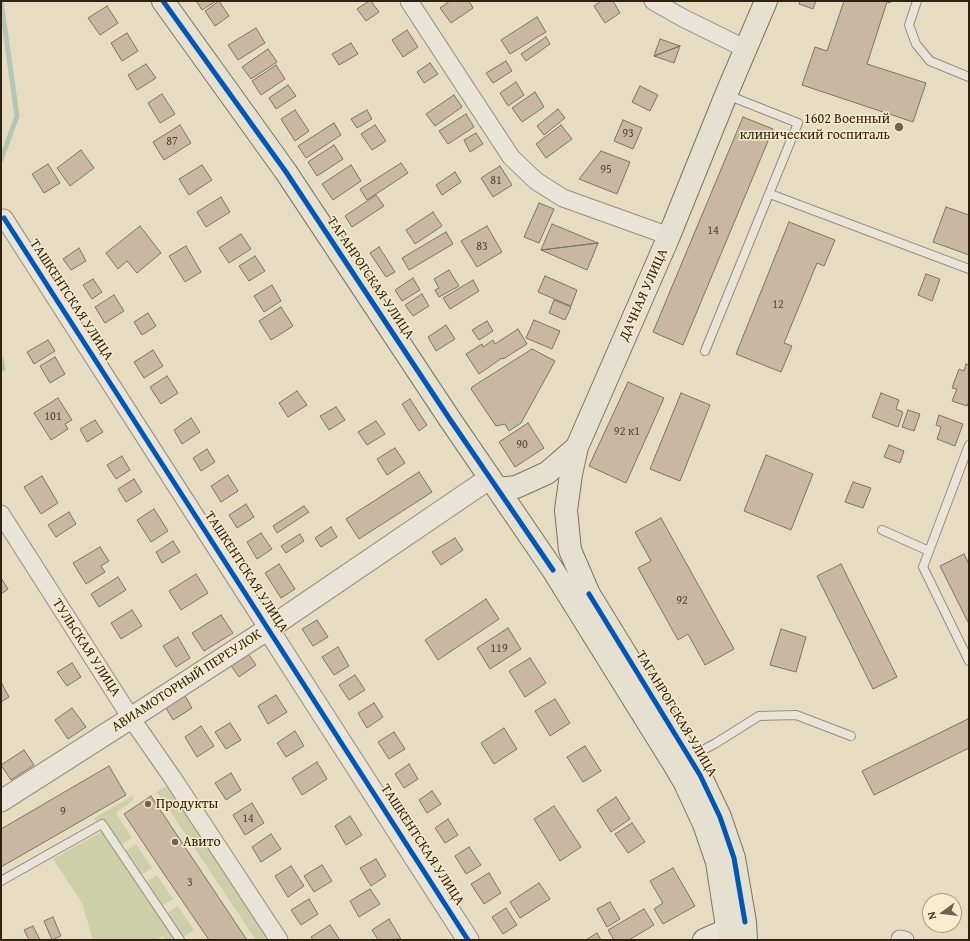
<!DOCTYPE html>
<meta charset="utf-8">
<style>
body{margin:0}
#map{position:relative;width:970px;height:941px;overflow:hidden;background:#e6dcc1;font-family:"Gentium Book Plus",serif}
canvas{display:block}
.frame{position:absolute;inset:0;border:2px solid #302210;pointer-events:none}
.north{position:absolute;left:922px;top:893px;width:40px;height:40px;box-sizing:border-box;background:#f8eccd;border:1px solid #a89b81;border-radius:50%;rotate:255deg;font-size:11px;font-weight:700;line-height:16px;text-align:center;color:#302210}
.north::after{content:'';display:block;margin:auto;width:14px;height:18px;background:#70634e;clip-path:polygon(50% 0,100% 100%,50% 72%,0 100%)}
</style>
<div id="map">
<canvas width="970" height="941"></canvas>
<div class="frame"></div>
<div class="north">N</div>
</div>
<script>
const ctx = document.querySelector('canvas').getContext('2d');
ctx.lineJoin = 'round';
function fill(path, color) { ctx.fillStyle = color; ctx.fill(path, 'evenodd'); }
const toPath = rows => new Path2D(rows.map(r => 'M' + r).join(''));
function trace(path, color, width, dash) { ctx.strokeStyle = color; ctx.lineWidth = width; ctx.lineCap = dash ? 'butt' : 'round'; ctx.setLineDash(dash || []); ctx.stroke(path); }
function drawText(font, color, halo, rows, align = 'center') {
  ctx.font = font + ' "Gentium Book Plus",serif'; ctx.lineWidth = 3; ctx.setLineDash([]); ctx.textBaseline = 'middle'; ctx.strokeStyle = halo; ctx.fillStyle = color; for (const [text, x, y, turn = 0] of rows) {
    ctx.save(); ctx.translate(x, y); ctx.rotate((+turn || 0) * Math.PI / 180); ctx.textAlign = isNaN(turn) ? turn : align; if (halo) ctx.strokeText(text, 0, 0); ctx.fillText(text, 0, 0); ctx.restore();
  }
}
const green = toPath([
 [169,784,273,940,256,940,157,792],
 [134,795,132,801,116,813,132,838,121,845,104,819,97,823,94,818],
 [103,831,175,940,166,940,163,936,156,940,93,940,82,903,53,859],
 [136,844,152,868,141,875,125,851],
 [157,875,173,899,162,906,146,882],
 [178,906,194,930,183,937,167,913]
]);
const stream = toPath([
 [1,160,17,116,1,1],
 [1,359,3,369]
]);
const building = toPath([
 [198,1,216,1,202,10,197,2,198,1],
 [219,1,229,16,215,26,205,11,219,1],
 [369,1,371,1,379,12,366,21,357,9,369,1],
 [450,1,469,1,473,8,451,23,440,8,450,1],
 [601,1,613,1,620,13,605,23,594,6,601,1],
 [800,1,816,1,813,9,799,4,800,1],
 [844,1,891,1,890,3,887,2,867,64,926,83,913,122,802,85,815,47,827,51,844,1],
 [107,6,118,23,100,35,88,18,107,6],
 [537,17,546,32,510,54,501,40,537,17],
 [256,28,265,43,238,60,228,45,256,28],
 [407,30,418,47,403,57,392,40,407,30],
 [127,33,138,51,122,61,111,43,127,33],
 [546,37,550,44,526,61,521,54,546,37],
 [660,39,680,46,654,56,660,39],
 [351,43,358,54,339,65,332,54,351,43],
 [680,46,674,63,654,56,680,46],
 [268,49,277,62,251,79,242,67,268,49],
 [506,61,512,71,493,83,486,73,506,61],
 [430,63,438,74,424,83,417,72,430,63],
 [146,64,156,78,137,90,128,75,146,64],
 [276,65,285,79,261,95,252,81,276,65],
 [516,82,524,95,508,106,500,93,516,82],
 [288,85,296,96,276,109,269,98,288,85],
 [640,86,658,95,650,111,632,102,640,86],
 [535,92,544,107,522,122,512,108,535,92],
 [162,94,175,114,160,123,148,103,162,94],
 [454,95,462,107,435,126,426,114,454,95],
 [558,109,565,118,544,135,537,126,558,109],
 [295,110,309,131,295,141,281,119,295,110],
 [367,110,372,119,357,128,351,119,367,110],
 [466,114,474,127,448,144,439,131,466,114],
 [743,117,773,129,683,345,653,332,743,117],
 [623,120,642,128,633,149,614,141,623,120],
 [334,123,341,135,306,158,298,146,334,123],
 [180,125,191,143,164,160,153,142,180,125],
 [375,125,386,141,372,150,361,134,375,125],
 [561,125,572,139,546,158,536,144,561,125],
 [476,133,483,144,470,152,464,140,476,133],
 [334,145,343,159,317,176,308,162,334,145],
 [81,150,94,168,70,186,57,168,81,150],
 [601,151,630,162,617,194,579,179,601,151],
 [401,163,408,173,367,200,360,189,401,163],
 [48,164,60,183,44,193,32,174,48,164],
 [202,165,212,180,189,195,179,179,202,165],
 [351,165,361,181,333,200,322,184,351,165],
 [500,166,512,185,493,197,481,178,500,166],
 [455,172,461,182,442,195,436,185,455,172],
 [376,195,384,206,352,227,345,216,376,195],
 [221,197,230,212,206,227,197,212,221,197],
 [539,203,554,209,539,243,524,237,539,203],
 [946,207,969,215,969,255,933,242,946,207],
 [433,212,442,226,415,244,406,230,433,212],
 [789,222,835,240,824,266,817,263,784,343,792,346,781,372,736,354,789,222],
 [552,224,598,243,541,250,552,224],
 [140,226,161,253,137,273,127,261,118,269,106,253,140,226],
 [487,226,502,252,477,267,461,241,487,226],
 [446,232,453,244,409,270,402,258,446,232],
 [241,234,251,249,229,263,219,248,241,234],
 [598,243,587,270,541,250,598,243],
 [186,246,201,272,185,282,169,256,186,246],
 [379,247,395,272,386,277,370,253,379,247],
 [79,248,86,261,71,270,63,259,79,248],
 [255,256,265,271,249,281,239,266,255,256],
 [449,270,459,286,439,297,435,290,439,288,434,279,449,270],
 [926,274,940,279,932,301,918,295,926,274],
 [545,276,577,290,571,306,538,292,545,276],
 [413,278,420,290,402,301,395,290,413,278],
 [93,279,102,292,92,299,83,285,93,279],
 [473,280,479,291,450,309,443,298,473,280],
 [272,285,281,301,264,312,254,296,272,285],
 [422,294,429,306,413,316,405,305,422,294],
 [114,295,124,311,105,323,95,307,114,295],
 [554,300,571,307,565,320,549,313,554,300],
 [281,307,293,326,271,340,259,321,281,307],
 [148,313,156,326,142,335,134,322,148,313],
 [534,320,560,331,552,349,526,338,534,320],
 [487,321,493,331,479,340,472,330,487,321],
 [446,325,455,339,436,351,428,337,446,325],
 [518,329,527,344,503,359,502,358,479,374,466,354,482,344,483,347,493,340,495,344,518,329],
 [48,340,55,351,34,364,27,352,48,340],
 [532,349,555,361,521,423,509,431,505,424,496,426,471,389,472,387,532,349],
 [153,350,163,366,144,378,134,362,153,350],
 [55,357,65,374,50,383,40,366,55,357],
 [966,364,969,365,969,401,967,406,952,401,957,389,952,388,959,369,964,371,966,364],
 [167,376,178,393,161,404,150,387,167,376],
 [628,382,664,398,626,483,589,466,628,382],
 [297,391,307,405,288,417,279,403,297,391],
 [681,393,710,405,680,481,650,469,681,393],
 [881,393,899,400,896,409,903,412,898,427,872,417,881,393],
 [58,398,72,420,65,424,68,429,51,440,34,413,58,398],
 [410,399,427,425,419,431,402,404,410,399],
 [336,407,345,420,329,430,320,416,336,407],
 [908,410,920,414,914,431,902,427,908,410],
 [939,415,963,424,955,446,937,439,941,427,936,425,939,415],
 [191,418,200,432,182,444,174,430,191,418],
 [95,420,103,432,87,442,80,429,95,420],
 [376,421,385,434,367,445,358,432,376,421],
 [528,423,544,448,515,467,499,442,528,423],
 [889,445,904,451,900,463,884,457,889,445],
 [395,448,405,463,387,475,377,459,395,448],
 [207,449,215,462,201,471,193,458,207,449],
 [766,455,813,474,791,530,744,511,766,455],
 [122,456,130,470,116,479,107,465,122,456],
 [419,472,432,492,359,539,346,519,419,472],
 [228,475,238,491,221,502,211,486,228,475],
 [42,476,58,503,41,514,24,487,42,476],
 [134,479,142,492,126,502,118,489,134,479],
 [853,482,871,488,863,508,845,502,853,482],
 [246,504,254,517,237,528,229,515,246,504],
 [304,506,309,512,277,533,273,526,304,506],
 [154,509,168,531,151,542,137,520,154,509],
 [69,512,76,524,56,537,48,525,69,512],
 [661,518,734,649,705,665,688,634,678,640,638,568,651,561,635,532,661,518],
 [331,527,337,537,321,547,315,538,331,527],
 [261,533,272,549,257,559,247,542,261,533],
 [300,534,304,541,286,553,281,546,300,534],
 [455,538,463,550,441,565,432,552,455,538],
 [173,541,180,552,162,563,156,552,173,541],
 [100,547,109,561,101,566,105,572,86,584,73,563,100,547],
 [964,554,969,564,969,624,940,566,964,554],
 [279,564,295,589,281,598,265,573,279,564],
 [841,564,897,677,873,689,817,576,841,564],
 [196,574,208,593,181,610,169,591,196,574],
 [118,577,126,590,99,607,91,594,118,577],
 [1,578,8,589,1,594,1,578],
 [486,599,499,619,438,660,425,640,486,599],
 [132,610,142,626,121,639,111,623,132,610],
 [221,615,233,633,204,651,192,633,221,615],
 [317,620,328,637,313,646,302,629,317,620],
 [508,628,521,649,490,669,477,648,508,628],
 [781,629,806,637,796,672,770,665,781,629],
 [178,637,190,658,176,667,163,646,178,637],
 [338,647,349,666,334,675,322,657,338,647],
 [244,648,256,665,239,677,227,660,244,648],
 [530,658,546,683,525,697,509,671,530,658],
 [72,663,81,677,67,686,57,672,72,663],
 [355,675,365,690,349,700,339,685,355,675],
 [2,684,9,697,1,702,1,685,2,684],
 [184,694,192,708,173,720,165,706,184,694],
 [276,695,287,712,268,724,258,706,276,695],
 [555,699,570,723,550,736,535,711,555,699],
 [374,703,383,717,367,728,358,713,374,703],
 [72,708,86,727,68,739,55,720,72,708],
 [968,719,969,721,969,748,874,795,862,771,968,719],
 [230,723,241,740,226,749,215,732,230,723],
 [201,726,214,746,197,757,185,737,201,726],
 [504,728,517,749,494,764,481,743,504,728],
 [295,731,304,746,286,757,277,743,295,731],
 [394,732,405,749,389,759,378,742,394,732],
 [585,746,601,771,583,782,567,757,585,746],
 [24,750,34,765,11,780,1,765,24,750],
 [317,762,327,779,302,795,292,778,317,762],
 [409,764,418,779,404,788,395,774,409,764],
 [109,766,126,795,1,867,1,829,109,766],
 [231,773,241,790,226,800,215,783,231,773],
 [432,791,441,804,427,813,419,800,432,791],
 [151,796,247,940,209,940,160,868,124,814,151,796],
 [616,797,630,819,611,832,597,810,616,797],
 [252,803,264,823,245,835,233,815,252,803],
 [554,806,581,847,560,861,534,819,554,806],
 [350,816,362,835,346,845,335,826,350,816],
 [448,819,458,835,445,843,435,828,448,819],
 [632,823,645,842,628,853,615,834,632,823],
 [271,834,281,849,261,862,252,847,271,834],
 [469,847,481,865,466,874,455,856,469,847],
 [376,859,386,876,371,886,360,868,376,859],
 [322,865,332,881,314,892,304,876,322,865],
 [291,866,304,886,288,897,275,876,291,866],
 [673,868,695,906,663,924,654,909,663,903,650,881,673,868],
 [489,873,501,893,484,904,471,884,489,873],
 [539,883,550,899,520,918,510,902,539,883],
 [370,889,380,904,359,917,350,901,370,889],
 [309,899,318,914,301,925,291,910,309,899],
 [610,902,620,919,607,927,597,909,610,902],
 [506,908,517,925,503,934,492,917,506,908],
 [644,909,654,925,629,940,614,940,608,930,644,909],
 [53,917,61,936,52,940,44,921,53,917],
 [389,919,401,939,378,940,372,930,389,919],
 [330,925,340,940,313,940,311,937,330,925],
 [33,926,40,940,29,940,24,930,33,926],
 [597,933,601,940,586,940,597,933]
]);
const service = toPath([
 [917,1,909,25,916,44,930,61,969,77],
 [770,194,969,269],
 [705,351,798,123,727,95],
 [882,530,929,551,969,445],
 [929,551,923,567,969,661],
 [690,757,716,743,759,716,796,715,851,736],
 [1,881,102,824,180,940]
]);
const minor = toPath([
 [409,1,511,157,536,181,563,198,669,236],
 [653,1,683,18,746,49],
 [4,218,268,629],
 [1,514,131,718,172,777,279,940],
 [900,939,905,940]
]);
const tertiary = toPath([
 [268,629,468,940],
 [1,801,131,718,268,629,490,478]
]);
const secondary = toPath([
 [704,940,729,929]
]);
const primary = toPath([
 [163,1,286,172,449,418,553,570,675,766,685,783,704,824,717,862,729,940],
 [498,489,516,487,547,473,577,447],
 [746,940,745,922,734,858,720,817,700,775,589,594,570,550,566,510,571,474,577,447,669,236,726,95,766,1]
]);
const cycleway = toPath([
 [163,1,286,172,449,418,553,570],
 [4,218,468,940],
 [589,594,700,775,720,817,734,858,745,922]
]);
const markers = [
 [899,127,5,"#70634e"],
 [148,804,4,"#70634e"],
 [175,842,4,"#70634e"]
];
const numberNames = [
 ["93",628,134],
 ["87",172,142],
 ["95",606,170],
 ["81",496,181],
 ["14",713,231],
 ["83",482,247],
 ["12",778,305],
 ["101",53,417],
 ["92 к1",627,432],
 ["90",522,445],
 ["92",682,601],
 ["119",499,649],
 ["9",63,812],
 ["14",248,819],
 ["3",190,883]
];
const poiNames = [
 ["1602 Военный",890,119,"right"],
 ["клинический госпиталь",890,135,"right"],
 ["Продукты",156,804],
 ["Авито",183,842]
];
const streetNames = [
 ["ТАГАНРОГСКАЯ УЛИЦА",370,278,56],
 ["ДАЧНАЯ УЛИЦА",644,295,-66],
 ["ТАШКЕНТСКАЯ УЛИЦА",71,300,57],
 ["ТАШКЕНТСКАЯ УЛИЦА",246,572,57],
 ["ТУЛЬСКАЯ УЛИЦА",86,648,57],
 ["АВИАМОТОРНЫЙ ПЕРЕУЛОК",187,681,-33],
 ["ТАГАНРОГСКАЯ УЛИЦА",676,714,59],
 ["ТАШКЕНТСКАЯ УЛИЦА",422,845,57]
];
fill(green, '#cccfa7');
trace(stream, '#b3c6b6', 5);
fill(building, '#c9b7a4');
trace(building, '#7c7565', 1);
trace(service, '#968e7d', 10);
trace(minor, '#968e7d', 19);
trace(tertiary, '#968e7d', 23);
trace(secondary, '#7c7565', 24);
trace(primary, '#7c7565', 24);
trace(service, '#e9e4d7', 8);
trace(minor, '#e9e4d7', 17);
trace(tertiary, '#e9e4d7', 21);
trace(secondary, '#e9e4d7', 22);
trace(primary, '#e6e0d0', 22);
trace(cycleway, '#0057b8', 5);
for (const [x, y, r, color] of markers) { const dot = new Path2D(); dot.arc(x, y, r, 0, 2 * Math.PI); ctx.fillStyle = color; ctx.fill(dot); trace(dot, '#f8eccd', 1.5); }
drawText('12px', '#564735', null, numberNames);
drawText('14px', '#302210', '#f8eccd', poiNames, 'left');
drawText('14px', '#302210', '#f8eccd', streetNames);
</script>
